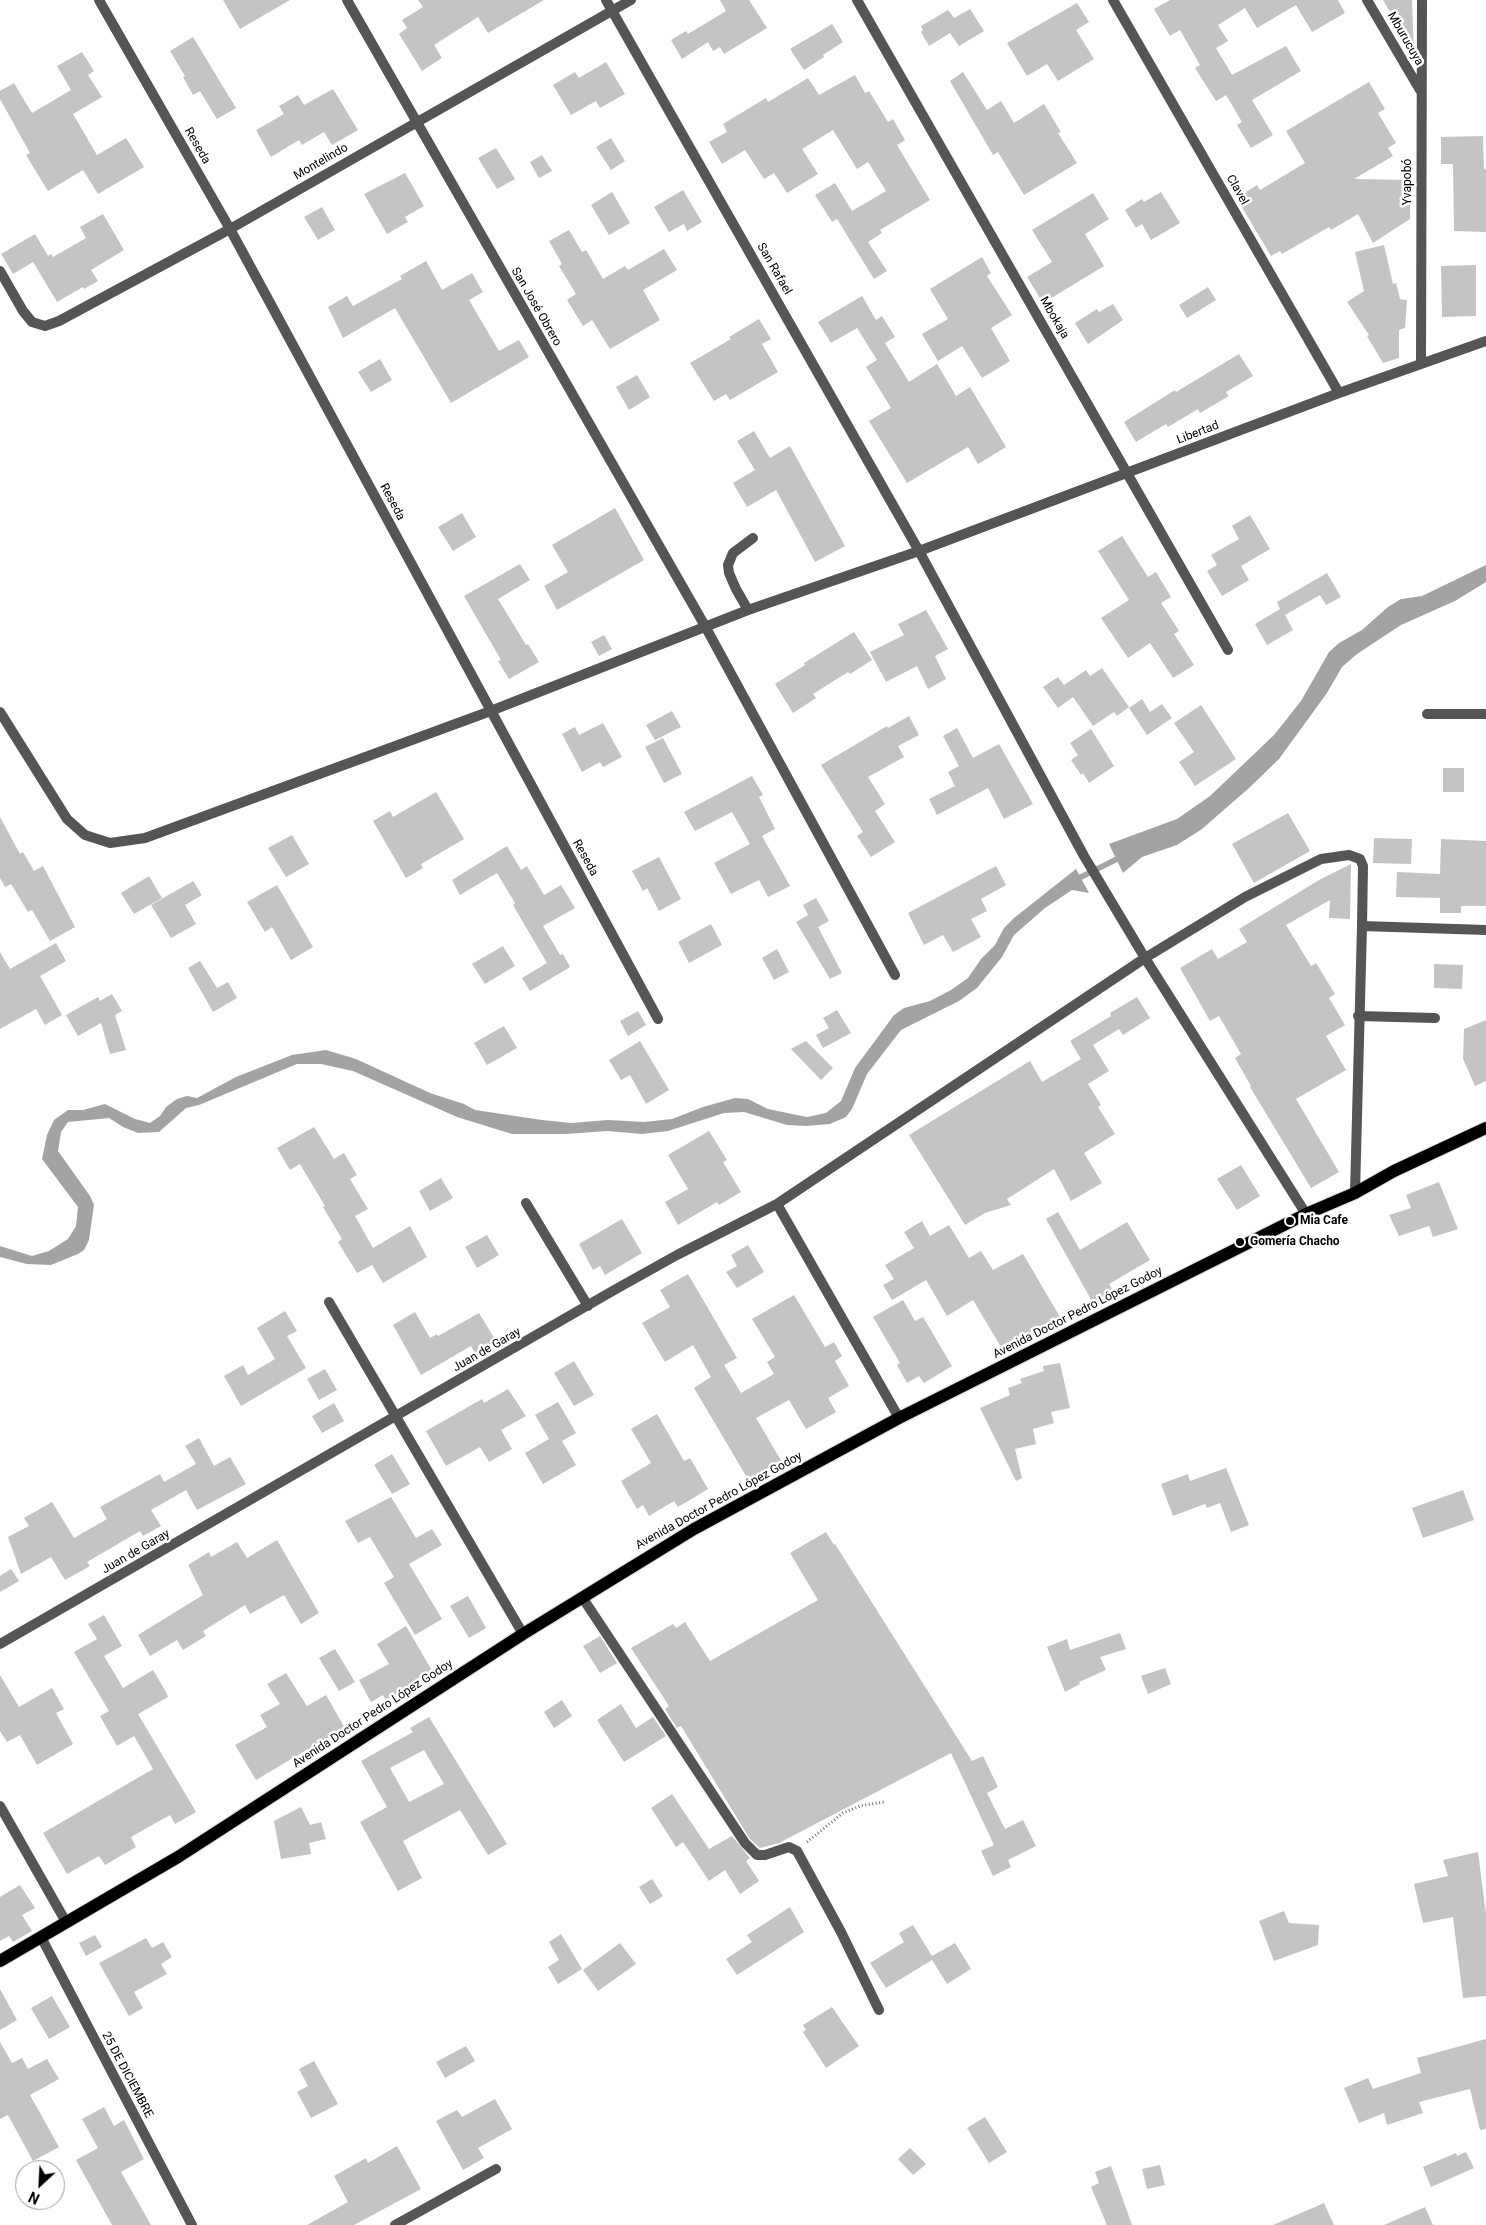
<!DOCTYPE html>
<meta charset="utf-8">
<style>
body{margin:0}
#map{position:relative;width:1486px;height:2225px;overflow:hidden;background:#fff;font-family:Roboto,sans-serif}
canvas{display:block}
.north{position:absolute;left:15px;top:2160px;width:50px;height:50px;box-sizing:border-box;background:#fff;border:1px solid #999;border-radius:50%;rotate:205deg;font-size:14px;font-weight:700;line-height:20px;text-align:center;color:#000}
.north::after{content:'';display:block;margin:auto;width:18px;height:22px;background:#000;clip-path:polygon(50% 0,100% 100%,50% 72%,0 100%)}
</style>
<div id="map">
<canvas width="1486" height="2225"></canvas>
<div class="north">N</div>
</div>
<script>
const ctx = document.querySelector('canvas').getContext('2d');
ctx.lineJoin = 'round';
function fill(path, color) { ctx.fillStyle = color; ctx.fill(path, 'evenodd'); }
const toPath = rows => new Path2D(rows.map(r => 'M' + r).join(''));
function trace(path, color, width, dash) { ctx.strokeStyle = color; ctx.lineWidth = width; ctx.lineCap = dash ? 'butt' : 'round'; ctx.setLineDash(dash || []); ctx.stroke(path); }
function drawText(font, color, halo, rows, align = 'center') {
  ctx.font = font + ' Roboto,sans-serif'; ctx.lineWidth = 5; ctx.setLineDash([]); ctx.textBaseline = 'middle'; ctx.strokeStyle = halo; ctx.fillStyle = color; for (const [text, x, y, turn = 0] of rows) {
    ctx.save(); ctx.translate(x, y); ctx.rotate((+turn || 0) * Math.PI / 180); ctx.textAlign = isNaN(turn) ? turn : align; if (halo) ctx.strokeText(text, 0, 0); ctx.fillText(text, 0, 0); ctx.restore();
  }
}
const water = toPath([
 [1486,565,1486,582,1455,601,1401,625,1357,654,1342,667,1327,693,1279,759,1249,788,1202,829,1177,845,1142,857,1123,873,1109,844,1177,819,1210,796,1274,735,1301,701,1329,652,1339,643,1362,630,1388,607,1401,599,1422,596],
 [1076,869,1089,893,1072,890,1045,908,1014,935,1002,957,977,988,959,1001,901,1030,867,1074,852,1109,846,1117,830,1124,806,1126,787,1125,744,1112,724,1113,668,1131,642,1134,607,1131,566,1134,512,1134,457,1117,353,1071,321,1064,297,1064,199,1105,186,1108,159,1132,138,1133,123,1127,109,1118,68,1122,61,1132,58,1151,90,1196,94,1205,89,1240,84,1250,78,1254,51,1265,27,1264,0,1257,0,1246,32,1256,49,1251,68,1239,76,1226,78,1207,42,1159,47,1135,54,1120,68,1110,83,1110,105,1104,135,1119,150,1123,160,1116,166,1107,177,1099,187,1096,197,1098,236,1077,292,1055,326,1050,356,1059,430,1093,464,1104,475,1110,542,1120,571,1123,608,1120,644,1122,672,1119,703,1107,735,1098,748,1099,768,1109,797,1115,807,1117,826,1113,841,1101,855,1068,894,1015,904,1008,930,1001,951,990,968,978,981,959,995,945,1004,928,1014,918]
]);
const stream = toPath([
 [1075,880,1123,856]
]);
const building = toPath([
 [223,0,290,0,240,29],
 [418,0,544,0,488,33,478,17,434,45,442,58,422,71,399,34,407,28,402,20,423,7],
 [720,0,749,0,767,28,724,54,720,47,713,51,708,42,682,59,671,40,686,31,688,34,726,11],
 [1170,0,1338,0,1345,13,1312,32,1296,5,1257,28,1245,8,1218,25,1228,41,1216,48,1232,75,1286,46,1301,71,1252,100,1273,135,1251,148,1237,125,1242,122,1226,95,1216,101,1195,68,1200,65,1180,30,1170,36,1154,9],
 [1383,0,1412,0,1414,52],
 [1077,3,1089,22,1076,30,1094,59,1058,81,1047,64,1027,76,1007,43],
 [970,9,984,31,959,46,950,33,929,46,921,32,923,30,921,26,948,10,954,18],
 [832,24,843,42,823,55,824,57,804,70,790,49],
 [193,37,236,108,217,119,200,91,193,95,183,77,185,76,170,51],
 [82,52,94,71,88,75,102,97,73,114,97,155,126,138,144,167,98,194,83,170,48,191,26,155,30,153,0,99,0,91,14,83,32,113,71,90,57,66],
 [606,62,625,94,600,108,596,101,571,115,553,85,575,72,579,78],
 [963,72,987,110,1001,101,1014,123,1044,104,1061,132,1058,133,1077,163,1024,195,998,152,993,155,950,81],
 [855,75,865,93,869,91,888,122,893,119,905,140,897,145,930,200,880,230,882,233,868,242,887,271,874,279,837,219,832,222,815,195,835,183,852,211,886,191,868,162,857,169,833,130,802,149,818,174,787,193,774,173,764,179,745,150,722,164,709,142,727,132,723,124,766,98,768,102,808,78,819,95],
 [1369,82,1385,109,1378,113,1396,143,1388,148,1393,156,1354,179,1411,180,1410,219,1373,243,1358,214,1331,230,1329,227,1282,254,1280,251,1271,256,1240,204,1247,200,1243,194,1257,185,1260,190,1305,163,1286,131],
 [333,89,358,130,332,145,324,132,302,145,299,140,271,157,256,130,284,114,279,106,298,95,304,105],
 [1483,136,1484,169,1486,169,1486,232,1454,231,1453,164,1441,164,1441,137],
 [611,138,625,161,611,170,596,147],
 [496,148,515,179,497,189,478,158],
 [542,155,552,171,539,178,530,162],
 [405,173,424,206,405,217,408,222,387,234,364,194],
 [683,190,702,222,687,231,684,224,669,232,654,207],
 [612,192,630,223,609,235,591,205],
 [1161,192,1180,223,1151,240,1142,224,1136,228,1125,210,1142,199,1144,202],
 [1093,193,1109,219,1085,234,1104,266,1043,303,1027,277,1052,262,1032,230],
 [322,207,335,230,318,240,304,217],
 [103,214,124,250,91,270,98,281,84,289,83,287,57,302,33,262,13,274,1,254,35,234,48,256,51,254,53,257,86,238,80,227],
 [569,230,582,252,586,250,603,279,625,266,628,270,664,249,677,270,643,290,660,320,610,349,592,320,583,326,567,300,576,294,559,266,562,264,549,241],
 [1384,245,1393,284,1396,283,1400,299,1407,300,1405,328,1399,330,1399,358,1383,363,1367,336,1369,335,1347,302,1364,291,1355,252],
 [982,257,991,273,987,276,1012,315,991,328,1010,361,982,378,962,346,938,361,922,334,948,319,930,289],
 [426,261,442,290,472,273,483,292,469,300,499,351,519,340,529,357,451,403,395,308,343,338,328,307,347,296,353,306,402,279,400,276],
 [1476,265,1476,316,1442,317,1441,266],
 [1208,287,1216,300,1187,318,1179,305],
 [862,296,876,320,882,316,895,337,885,343,909,382,937,364,956,396,970,387,1006,447,978,464,968,447,907,483,869,421,891,408,866,367,877,360,857,328,831,343,818,322],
 [1113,304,1123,320,1088,344,1075,323,1097,309,1099,312],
 [759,319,771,339,762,344,778,372,730,400,726,394,714,401,690,363,731,339,729,337],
 [1239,354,1253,376,1226,392,1229,396,1200,413,1198,409,1168,427,1166,424,1136,442,1124,422,1175,390,1176,392],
 [380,359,392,380,371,392,358,372],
 [637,375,650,397,629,410,616,387],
 [754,431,770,458,790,446,845,546,815,562,776,490,747,507,733,483,755,470,737,441],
 [615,508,644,560,557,610,544,586,568,572,552,545],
 [462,513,476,537,453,551,438,527],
 [1250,515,1270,549,1241,566,1249,580,1222,596,1207,571,1217,565,1211,555,1239,539,1232,526],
 [1122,536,1148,577,1156,572,1171,597,1161,603,1179,631,1174,634,1194,665,1173,678,1150,643,1128,658,1101,618,1129,600,1098,551],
 [520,564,530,580,498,599,526,645,528,644,539,662,509,679,498,661,501,660,464,596],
 [1327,573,1341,597,1326,605,1320,595,1285,615,1293,630,1267,645,1255,624,1280,609,1277,602],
 [926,610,948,649,935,656,946,679,928,689,917,666,886,682,870,652,904,635,898,624],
 [854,632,872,660,850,674,848,672,813,694,816,698,793,713,775,684,805,665,804,663],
 [604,635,612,649,599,656,591,642],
 [1102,668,1129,707,1117,716,1114,712,1093,726,1073,697,1058,708,1043,687,1058,677,1064,685,1086,670,1090,676],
 [1142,699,1150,712,1162,704,1172,718,1147,735,1129,708],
 [1201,705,1236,759,1195,786,1179,762,1194,752,1174,723],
 [672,711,681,727,655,740,646,725],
 [909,716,919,735,898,746,904,757,868,777,885,804,875,811,895,842,871,857,857,836,863,832,821,765,887,726,888,728],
 [603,723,622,757,603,767,600,762,582,772,562,734,575,727,579,735],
 [957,728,973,758,999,744,1033,804,1004,819,988,788,937,815,929,799,955,786,948,772,959,766,943,736],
 [1091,729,1114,766,1089,783,1083,773,1081,775,1071,760,1078,755,1070,743],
 [663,738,682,774,664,783,645,747],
 [1443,768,1464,768,1464,792,1443,792],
 [752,776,763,795,759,797,775,829,762,836,790,886,768,897,759,880,731,894,714,863,750,844,732,812,695,831,684,812],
 [436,792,464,839,421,864,423,868,406,878,373,821,390,811,393,817],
 [1288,813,1310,851,1254,883,1232,844],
 [0,817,20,854,23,852,34,871,43,866,75,927,50,941,32,910,28,912,11,884,5,887,0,878],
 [292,835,309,864,286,877,268,848],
 [1374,838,1412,839,1411,864,1373,863],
 [1441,839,1486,841,1486,906,1461,906,1461,913,1440,913,1440,898,1396,897,1397,872,1440,874],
 [507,846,521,870,527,866,544,895,561,885,575,908,543,926,560,955,563,954,570,967,530,991,522,978,547,963,513,905,515,903,497,873,460,895,452,880],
 [659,857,681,899,659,911,647,888,643,891,632,871],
 [1351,864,1350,919,1329,918,1330,900,1286,925,1311,966,1316,963,1335,994,1329,998,1345,1025,1326,1036,1346,1070,1296,1099,1339,1172,1311,1188,1250,1087,1251,1086,1235,1058,1241,1054,1219,1016,1210,1021,1180,968,1212,949,1218,959,1247,942,1239,929,1319,880],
 [996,866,1006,885,981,899,987,911,971,919,981,937,953,952,943,935,924,945,908,913],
 [149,876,162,898,134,914,121,893],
 [193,881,202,895,185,905,196,924,171,938,151,905],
 [277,885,313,947,291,960,272,927,265,932,247,902],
 [816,898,829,921,818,927,842,973,830,979,796,922,808,915,803,905],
 [711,924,722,945,689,963,678,942],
 [56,943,66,961,40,976,62,1015,45,1025,36,1009,0,1029,0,952,10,969],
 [503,946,515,966,485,984,472,964],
 [777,949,789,972,774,980,762,958],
 [200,961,217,988,228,982,237,998,213,1012,188,968],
 [1434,964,1463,965,1462,989,1434,988],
 [112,994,122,1011,115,1015,126,1050,110,1054,101,1023,78,1036,66,1015,98,997,100,1001],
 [1137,997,1150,1018,1123,1035,1119,1029,1093,1045,1109,1071,1088,1084,1101,1105,1098,1107,1115,1134,1084,1153,1102,1183,1071,1201,1054,1169,1007,1199,1011,1205,985,1213,965,1225,909,1135,1030,1061,1042,1082,1081,1059,1070,1041,1111,1016,1110,1013],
 [837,1010,851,1033,823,1048,816,1035,829,1028,823,1018],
 [638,1011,646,1025,628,1036,620,1021],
 [1486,1020,1486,1081,1475,1086,1463,1059,1464,1029],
 [504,1026,517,1048,487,1065,474,1043],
 [640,1041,669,1090,646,1104,630,1075,621,1080,609,1060],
 [806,1041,833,1068,821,1080,791,1049],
 [314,1127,334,1159,344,1153,357,1175,350,1179,368,1209,355,1216,373,1248,410,1226,427,1257,383,1283,372,1265,357,1273,338,1242,342,1239,323,1207,325,1206,300,1164,290,1170,277,1148],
 [709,1131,727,1160,723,1162,741,1192,719,1205,717,1202,678,1225,665,1202,688,1189,668,1155],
 [1241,1165,1260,1196,1237,1210,1217,1179],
 [441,1178,453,1198,430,1211,419,1191],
 [1439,1182,1458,1229,1433,1237,1429,1226,1399,1236,1389,1215,1411,1208,1406,1195],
 [1058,1212,1080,1250,1127,1222,1150,1260,1109,1284,1113,1291,1093,1303,1046,1219],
 [622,1219,642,1253,605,1275,600,1266,593,1270,579,1244],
 [922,1221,930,1236,949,1225,969,1258,981,1251,993,1270,1023,1254,1060,1317,1001,1347,973,1300,947,1316,926,1280,892,1300,883,1285,894,1279,885,1265,914,1248,904,1232],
 [487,1235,499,1255,477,1268,465,1247],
 [748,1245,764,1272,737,1288,726,1272,737,1266,731,1255],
 [688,1274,737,1358,724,1365,741,1393,774,1374,767,1362,775,1357,752,1319,794,1295,825,1347,834,1342,842,1356,835,1361,849,1386,828,1398,836,1412,806,1429,789,1400,756,1418,782,1462,749,1481,694,1388,711,1377,693,1345,665,1362,642,1323,670,1307,660,1290],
 [903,1300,915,1321,923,1317,952,1366,924,1383,919,1376,907,1383,897,1365,900,1363,873,1317],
 [285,1311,297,1331,287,1336,306,1368,241,1406,224,1376,243,1365,248,1375,275,1359,257,1328],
 [415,1312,430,1338,437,1334,438,1336,479,1313,496,1341,475,1353,471,1346,421,1375,393,1325],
 [574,1361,594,1395,574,1406,554,1373],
 [1060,1363,1070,1408,1051,1412,1054,1423,1033,1429,1036,1444,1015,1449,1022,1478,1016,1481,980,1408,1010,1395,1008,1388,1022,1383,1020,1379,1044,1371,1043,1366],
 [325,1369,337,1390,319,1400,307,1379],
 [508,1389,526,1416,501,1430,512,1449,489,1462,480,1447,446,1466,426,1431,482,1399,484,1403],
 [558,1402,576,1433,562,1441,576,1465,543,1484,525,1453,549,1439,535,1415],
 [334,1403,344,1421,322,1433,312,1416],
 [657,1414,684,1461,690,1458,708,1489,678,1507,674,1501,649,1516,643,1505,637,1509,621,1481,651,1463,631,1429],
 [199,1438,214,1466,230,1457,246,1484,197,1510,186,1490,151,1510,161,1526,143,1536,140,1531,87,1562,90,1566,65,1580,51,1557,21,1574,8,1537,29,1526,24,1518,52,1502,74,1538,107,1519,100,1507,160,1474,164,1482,196,1464,185,1446],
 [392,1454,410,1484,392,1494,374,1465],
 [1226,1468,1249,1525,1231,1532,1220,1503,1207,1508,1205,1504,1173,1516,1161,1484,1188,1474,1190,1481],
 [1463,1490,1474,1520,1423,1538,1412,1508],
 [391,1497,416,1538,432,1529,442,1545,409,1564,442,1619,415,1635,384,1583,394,1577,370,1537,358,1543,345,1521],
 [826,1532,834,1545,835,1544,972,1761,983,1756,998,1787,987,1793,1005,1829,1023,1820,1036,1846,1008,1860,1011,1867,993,1876,981,1851,994,1845,951,1753,779,1843,760,1848,750,1839,734,1813,681,1726,677,1728,665,1709,669,1706,631,1648,673,1624,676,1628,685,1622,710,1661,818,1600,790,1553],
 [277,1540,319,1613,301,1624,284,1595,250,1614,245,1605,203,1631,206,1636,183,1650,177,1640,150,1656,138,1635,203,1595,188,1565,209,1552,211,1557,237,1542,247,1558],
 [11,1569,19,1581,0,1592,0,1576],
 [468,1596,486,1628,469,1638,450,1606],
 [104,1615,122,1646,104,1656,123,1688,153,1670,166,1692,168,1697,138,1714,196,1812,175,1824,170,1815,131,1837,136,1847,105,1865,99,1856,67,1874,43,1833,153,1769,134,1736,117,1746,100,1716,109,1711,74,1652,97,1639,88,1624],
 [406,1626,434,1674,386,1700,383,1695,371,1702,359,1680,389,1664,377,1644],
 [1120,1633,1126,1649,1100,1657,1106,1670,1079,1682,1080,1684,1065,1692,1047,1647,1067,1639,1070,1650],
 [600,1636,617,1663,600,1673,583,1646],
 [335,1649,355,1682,339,1691,319,1658],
 [1165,1668,1171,1684,1148,1694,1141,1676],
 [286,1673,307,1706,326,1695,346,1730,326,1741,325,1739,256,1780,235,1745,267,1727,260,1715,280,1704,267,1684],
 [0,1675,19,1707,52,1688,64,1709,56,1713,73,1744,37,1765,20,1735,7,1742,0,1731],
 [562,1700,572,1716,554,1728,544,1712],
 [621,1704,636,1728,653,1717,666,1736,624,1762,597,1720],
 [429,1717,507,1844,488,1855,460,1810,403,1841,422,1878,398,1891,360,1822,387,1807,361,1761,413,1732,410,1728],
 [424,1750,444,1784,409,1802,390,1768],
 [672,1794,709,1849,732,1836,750,1858,746,1861,759,1881,740,1894,725,1870,709,1881,683,1842,676,1847,651,1808],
 [301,1807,310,1825,321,1822,326,1839,309,1843,311,1854,281,1859,274,1821],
 [1478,1852,1486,1914,1486,1996,1463,1998,1453,1917,1423,1923,1414,1884,1448,1876,1443,1860],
 [652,1879,663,1896,650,1904,639,1887],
 [20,1885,35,1908,22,1915,32,1931,13,1942,9,1936,0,1941,0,1897],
 [790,1907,804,1932,737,1975,726,1959,752,1942,747,1935],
 [1284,1911,1289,1923,1319,1925,1318,1945,1274,1961,1259,1921],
 [913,1925,932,1956,955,1943,971,1969,947,1984,932,1960,886,1988,870,1963,904,1942,899,1933],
 [561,1934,582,1969,558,1984,548,1967,559,1960,549,1942],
 [95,1935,102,1947,86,1956,79,1943],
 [146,1938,152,1948,163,1942,172,1957,161,1964,167,1974,134,1992,143,2008,129,2016,99,1963],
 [620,1943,636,1964,598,1991,583,1970],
 [0,1989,17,2020,0,2030],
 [52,1996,70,2027,49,2039,31,2008],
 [832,2007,859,2046,826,2068,803,2032,806,2030,803,2025],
 [1486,2039,1486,2129,1480,2130,1470,2089,1419,2102,1423,2113,1387,2125,1384,2113,1359,2123,1344,2088,1368,2078,1373,2089,1421,2073,1417,2058],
 [0,2042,12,2063,22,2058,28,2069,47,2059,59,2079,30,2095,59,2147,33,2161,8,2115,0,2119],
 [466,2046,475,2061,445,2078,436,2062],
 [314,2061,338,2104,311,2118,297,2092,308,2086,299,2069],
 [495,2099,512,2129,478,2148,484,2158,463,2170,436,2121,457,2110,462,2117],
 [104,2107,114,2126,124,2120,144,2159,121,2172,151,2225,112,2225,76,2160,98,2148,82,2119],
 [985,2117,1007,2152,989,2163,967,2128],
 [397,2146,421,2189,354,2225,307,2225,348,2202,334,2176,366,2158,368,2163],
 [910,2148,926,2164,913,2175,898,2159],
 [1466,2152,1474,2168,1431,2187,1423,2167,1456,2153,1457,2156],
 [1160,2165,1165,2185,1147,2189,1142,2169],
 [1111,2166,1132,2225,1107,2225,1091,2187,1099,2183,1095,2172],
 [1324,2203,1334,2225,1273,2225],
 [1425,2207,1433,2225,1384,2225]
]);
const path = toPath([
 [807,1842,843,1813,860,1806,884,1802]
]);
const lane = toPath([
 [748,610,736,589,729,573,728,565,733,553,753,538],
 [1358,1016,1435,1018],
 [1355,1193,1362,926,1486,930]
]);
const street = toPath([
 [99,0,230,229,658,1019],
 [347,0,705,626,895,975],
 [606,0,919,551,1084,856,1145,958,1306,1214],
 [857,0,1228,650],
 [1113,0,1339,393],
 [1367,0,1420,90],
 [0,271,23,311,32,322,45,326,59,321,230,229,631,0],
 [1421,363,1422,0],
 [0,712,67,819,85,835,110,843,145,838,488,712,748,610,919,551,1339,393,1486,341],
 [1427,714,1486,714],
 [526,1203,588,1306],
 [777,1204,1145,958,1245,897,1321,859,1349,855,1360,859,1363,866,1362,926],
 [329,1302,523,1634],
 [582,1597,745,1843,757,1855,765,1855,789,1847,797,1851,841,1932,879,2010],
 [0,1644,616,1289,677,1255,777,1204,899,1418],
 [0,1806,66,1922],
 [41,1937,192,2225],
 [395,2225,496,2169]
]);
const primary = toPath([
 [0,1961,178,1857,523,1634,694,1529,899,1418,1306,1214,1355,1193,1394,1171,1486,1128]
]);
const markers = [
 [1290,1221,5,"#000"],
 [1240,1242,5,"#000"]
];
const streetNames = [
 ["Mburucuya",1405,39,60],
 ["Reseda",197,146,60],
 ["Montelindo",321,162,-30],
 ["Yvapobó",1408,182,-90],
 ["Clavel",1237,190,60],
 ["San Rafael",774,269,60],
 ["San José Obrero",536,307,60],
 ["Mbokaja",1054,318,60],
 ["Libertad",1198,433,-21],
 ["Reseda",392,502,62],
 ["Reseda",585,858,61],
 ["Avenida Doctor Pedro López Godoy",1078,1313,-27],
 ["Juan de Garay",487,1350,-30],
 ["Avenida Doctor Pedro López Godoy",719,1501,-29],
 ["Juan de Garay",136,1552,-30],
 ["Avenida Doctor Pedro López Godoy",373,1714,-33],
 ["25 DE DICIEMBRE",127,2075,62]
];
const poiNames = [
 ["Mia Cafe",1300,1221],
 ["Gomería Chacho",1250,1242]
];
fill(water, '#a3a3a3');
trace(stream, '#a3a3a3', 5.5);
fill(building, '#c4c4c4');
trace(primary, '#dbdbdb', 14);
trace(path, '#777', 3, [1, 2.5]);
trace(lane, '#555', 10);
trace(street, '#555', 10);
trace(primary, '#000', 12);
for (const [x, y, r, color] of markers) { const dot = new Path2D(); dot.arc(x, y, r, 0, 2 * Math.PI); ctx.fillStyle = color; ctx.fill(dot); trace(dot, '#fff', 2); }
drawText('12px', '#000', '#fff', streetNames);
drawText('bold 12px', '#000', '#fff', poiNames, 'left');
</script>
